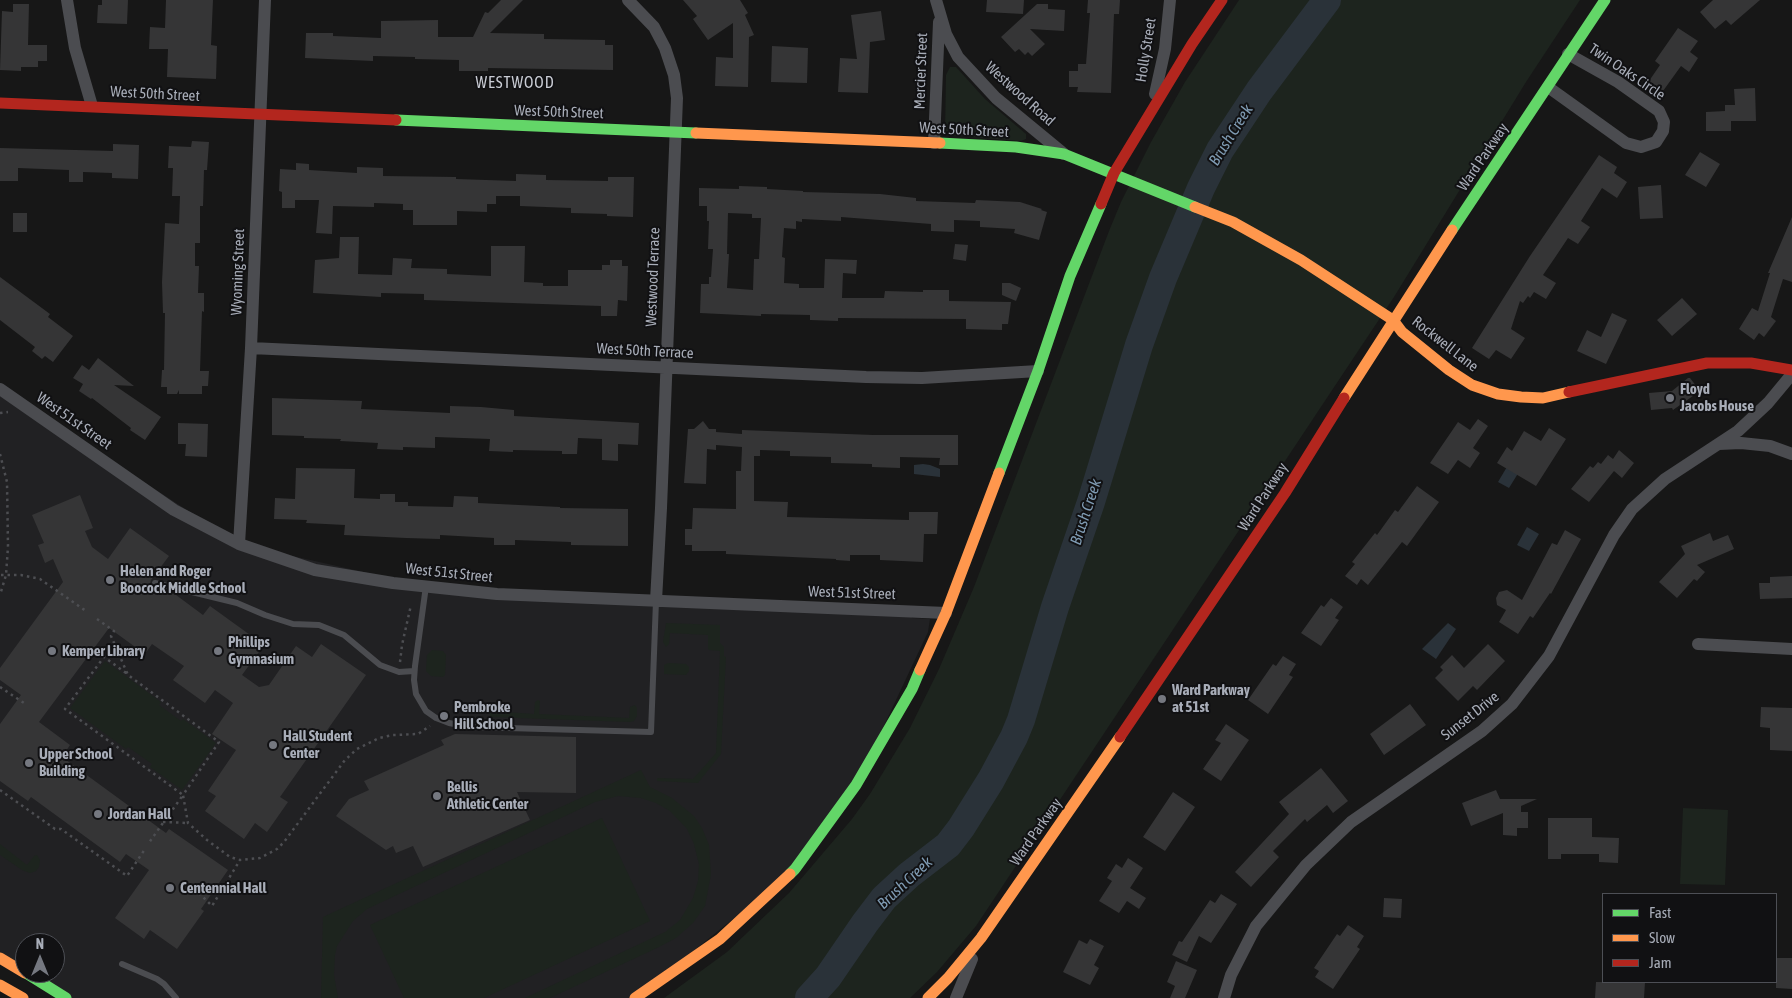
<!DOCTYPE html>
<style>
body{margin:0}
#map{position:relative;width:1792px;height:998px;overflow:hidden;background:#171717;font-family:"Asap Condensed",sans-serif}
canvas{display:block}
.legend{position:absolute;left:1602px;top:893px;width:175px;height:90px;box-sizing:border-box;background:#111113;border:1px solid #4d4f55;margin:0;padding:6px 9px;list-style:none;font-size:15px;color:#a8adb8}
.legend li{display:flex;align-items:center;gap:10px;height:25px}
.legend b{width:25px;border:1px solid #4d4f55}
.north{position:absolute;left:15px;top:933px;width:50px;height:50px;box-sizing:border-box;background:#111113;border:1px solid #4d4f55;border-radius:50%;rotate:0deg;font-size:14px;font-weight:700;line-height:20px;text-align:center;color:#a8adb8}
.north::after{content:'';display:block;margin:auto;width:18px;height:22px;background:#757880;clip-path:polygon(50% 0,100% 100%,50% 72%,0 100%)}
</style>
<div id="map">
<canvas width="1792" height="998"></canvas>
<ul class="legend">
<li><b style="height:6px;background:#63d668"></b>Fast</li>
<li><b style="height:6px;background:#ff974d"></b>Slow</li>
<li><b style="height:6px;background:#b3261e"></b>Jam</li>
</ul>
<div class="north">N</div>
</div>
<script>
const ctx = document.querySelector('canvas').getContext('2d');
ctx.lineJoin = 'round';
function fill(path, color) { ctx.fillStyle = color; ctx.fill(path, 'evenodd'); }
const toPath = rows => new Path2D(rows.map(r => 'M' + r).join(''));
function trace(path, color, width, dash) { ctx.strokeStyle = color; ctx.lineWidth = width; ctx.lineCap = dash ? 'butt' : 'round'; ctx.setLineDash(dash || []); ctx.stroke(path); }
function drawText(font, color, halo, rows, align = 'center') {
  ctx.font = font + ' "Asap Condensed",sans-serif'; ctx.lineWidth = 4; ctx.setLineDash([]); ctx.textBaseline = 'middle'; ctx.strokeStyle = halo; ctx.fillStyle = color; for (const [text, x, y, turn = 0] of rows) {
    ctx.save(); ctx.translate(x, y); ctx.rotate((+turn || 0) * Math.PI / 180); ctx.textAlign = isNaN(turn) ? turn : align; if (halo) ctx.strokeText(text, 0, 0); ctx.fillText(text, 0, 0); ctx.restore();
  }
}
const built = toPath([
 [0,388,239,544,426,586,910,611,912,618,930,619,928,632,856,785,795,869,635,998,66,998,26,973,55,973,55,943,25,943,25,973,0,958]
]);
const green = toPath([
 [1239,0,1580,0,1526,82,1394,297,976,926,937,972,910,998,664,998,727,952,789,893,852,819,870,794,910,728,939,669,974,587,1109,231,1121,202,1151,142,1185,82],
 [950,67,956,67,985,99,1026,134,1026,139,1021,141,945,135,946,75],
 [666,623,720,625,720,643,724,647,724,656,726,657,721,754,698,783,657,781,657,778,693,779,716,753,720,651,709,650,708,648,708,635,670,633,669,644,666,647,663,642],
 [432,650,443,651,446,655,445,675,443,677,431,676,426,671,427,655],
 [105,661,161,702,159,705,181,721,183,719,216,743,182,790,150,767,152,764,128,747,126,749,70,708],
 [668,663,686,664,689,667,689,671,686,675,664,674,664,665],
 [538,700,540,701,539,714,629,718,630,707,635,705,637,708,637,716,634,721,630,722,490,717,490,711,534,714,535,702],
 [641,770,650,787,672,798,694,816,702,828,709,845,711,874,705,906,693,923,676,938,659,947,550,998,525,998,665,932,680,920,693,898,698,881,699,864,694,844,687,829,670,811,656,803,641,798,618,796,595,802,367,909,353,921,337,946,335,955,334,975,338,998,321,998,323,917],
 [1683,808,1728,810,1725,885,1680,884],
 [602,818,650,921,484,998,404,998,370,925],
 [0,844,27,865,34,856,37,855,40,860,39,867,36,871,30,873,22,870,0,855]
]);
const water = toPath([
 [1511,460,1522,467,1509,488,1498,482],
 [923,464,930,465,940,469,940,477,914,474,914,465],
 [1527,527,1539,534,1529,551,1517,545],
 [1448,623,1456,629,1436,659,1422,649]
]);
const river = toPath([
 [809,998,828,977,865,923,884,898,909,875,948,845,961,828,991,780,1014,737,1021,720,1055,607,1091,502,1139,345,1163,278,1201,188,1220,150,1259,91,1327,0]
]);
const building = toPath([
 [102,0,128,0,127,24,97,23,98,5,102,5],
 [166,0,213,0,211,45,217,46,216,79,167,77,168,49,149,49,150,27,165,28],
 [501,0,523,0,490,33,544,34,544,39,605,40,605,45,613,45,613,70,488,68,488,71,459,71,459,60,415,59,415,57,373,56,373,61,305,58,306,33,333,33,333,36,381,38,381,21,438,20,438,37,473,37,485,12,488,13],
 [683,0,740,0,748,13,745,15,754,35,749,37,748,87,715,86,716,57,733,58,733,23,708,40,693,19,697,16],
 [987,0,1024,0,1023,14,986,12],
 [1088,0,1120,0,1119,14,1114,14,1111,93,1077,92,1078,87,1069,87,1069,71,1078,71,1078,64,1086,64,1090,13,1087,13],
 [1713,0,1760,0,1731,25,1726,20,1715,29,1700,12],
 [13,4,29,4,28,45,47,45,47,61,38,61,38,67,21,67,21,71,0,70,2,11,13,12],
 [1037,4,1048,4,1048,9,1065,10,1064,31,1030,29,1045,44,1032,56,1028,52,1025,55,1019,49,1015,52,1001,37],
 [881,11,885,40,870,42,868,93,838,92,840,58,857,59,851,15],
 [1678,28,1698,41,1690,52,1698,58,1689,72,1681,66,1663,91,1649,81,1660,65,1655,61],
 [772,46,808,48,807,83,771,82],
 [1755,88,1756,121,1731,121,1731,131,1706,131,1706,112,1725,111,1725,105,1735,105,1734,89],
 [192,141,209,142,207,170,204,170,203,206,200,206,200,243,195,243,195,266,199,266,198,293,204,293,204,312,202,311,200,371,209,371,208,386,202,386,202,394,179,394,179,390,177,394,167,394,167,387,161,387,162,370,164,370,165,313,163,313,162,282,165,223,179,224,180,196,172,196,173,168,168,168,169,146,191,147],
 [113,144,139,145,138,179,112,178,112,173,83,172,83,182,69,182,69,170,18,168,18,181,0,181,0,148,113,151],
 [1700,152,1720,164,1706,187,1685,175],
 [1599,155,1617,167,1614,173,1627,182,1617,198,1602,188,1581,221,1590,227,1578,244,1568,238,1554,259,1543,275,1556,283,1546,299,1534,292,1530,298,1528,296,1523,303,1520,301,1511,329,1525,338,1511,359,1496,350,1489,359,1472,348,1530,256],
 [296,163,309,164,309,170,357,173,357,167,383,168,383,176,456,177,456,179,516,181,516,174,546,175,546,180,608,181,608,177,634,177,633,217,607,216,607,214,571,213,571,208,520,206,520,196,496,196,496,204,487,204,487,212,457,211,457,225,413,225,413,210,403,210,403,204,374,203,374,207,333,206,332,234,316,233,319,200,295,200,295,208,282,208,282,192,279,191,280,169,296,170],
 [1661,185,1663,218,1640,219,1638,187],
 [739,186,767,187,767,189,803,191,803,192,880,194,916,198,916,201,975,203,976,200,1020,202,1042,209,1041,210,1047,212,1039,240,1014,233,1015,229,980,227,980,221,954,220,954,232,931,231,931,224,841,217,841,221,802,219,802,222,796,221,796,229,784,228,782,257,785,258,784,283,799,284,799,288,824,288,825,259,857,260,856,274,843,273,842,298,884,298,885,291,923,292,923,290,949,290,949,301,1011,302,1008,324,1002,324,1002,330,966,329,966,319,838,318,838,321,810,320,810,315,761,314,761,316,700,313,701,284,709,284,709,277,711,277,713,249,708,249,709,221,707,221,707,206,699,206,699,188,739,189],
 [728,213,752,214,752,218,761,218,759,259,754,259,753,290,727,288,729,254,727,254],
 [13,213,27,213,27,232,13,232],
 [1792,217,1792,282,1783,279,1771,317,1776,321,1764,337,1759,333,1754,340,1739,329,1752,308,1758,311,1770,273,1768,273],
 [340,237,359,237,358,274,392,275,393,258,412,259,411,268,447,269,447,274,491,276,491,246,525,246,524,282,543,283,543,286,568,286,568,270,602,270,602,265,610,265,610,260,622,260,622,266,628,266,627,301,618,300,617,316,601,316,601,306,424,300,424,294,381,293,381,297,313,293,315,260,339,258],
 [955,244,968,245,966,261,953,259],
 [0,277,50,314,48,317,73,336,53,362,45,356,42,359,32,351,35,347,0,320],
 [1002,283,1010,283,1021,288,1016,301,1002,295],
 [1682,298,1697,314,1672,336,1657,320],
 [1612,313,1627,320,1606,364,1577,351,1587,330,1601,337],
 [98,358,134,386,114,385,161,417,145,440,130,430,131,428,92,398,91,399,79,391,83,384,73,378,82,365,89,370],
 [1688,378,1690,378,1700,391,1673,410,1672,408,1651,410,1649,393,1672,391],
 [272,398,362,401,361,409,450,413,450,406,481,407,514,410,514,416,639,423,638,445,618,444,618,461,602,460,602,439,578,438,577,454,562,454,562,451,513,450,513,452,489,451,490,439,435,437,435,448,403,447,403,450,377,449,378,443,340,441,341,439,304,438,304,436,272,435],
 [1478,419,1488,426,1473,448,1480,453,1470,468,1458,460,1448,474,1430,463,1458,422,1470,430],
 [703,421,709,429,716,429,716,432,742,434,742,430,873,435,958,435,958,465,939,465,940,458,900,457,900,468,872,467,872,464,831,463,831,457,790,456,790,451,760,450,760,456,754,456,754,501,788,502,787,517,909,520,909,512,938,512,937,534,924,534,923,562,880,560,880,555,850,555,850,561,836,560,836,559,726,554,726,551,692,551,692,545,685,545,685,529,692,529,693,508,736,509,736,471,741,471,742,447,716,445,716,450,707,449,706,484,684,483,688,429,694,429],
 [178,423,208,424,207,457,185,456,186,444,178,444],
 [1549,428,1566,439,1536,486,1497,463,1507,447,1512,451,1524,431,1541,441],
 [1619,450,1634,463,1622,478,1614,471,1589,502,1571,489,1590,466,1593,468,1598,462,1601,464,1608,455,1613,459],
 [296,468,355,469,354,498,380,499,380,494,395,494,395,502,408,502,408,506,453,507,454,496,478,497,478,503,560,507,560,508,628,509,628,546,571,545,571,542,515,540,515,545,494,545,494,538,440,535,440,539,406,538,344,535,345,525,306,523,307,520,274,519,275,498,295,499],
 [1417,486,1439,502,1407,546,1402,542,1368,585,1361,579,1357,585,1345,576,1355,564,1352,562,1375,533,1377,535,1395,510,1398,512],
 [80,495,93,528,85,531,92,547,108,559,130,528,169,556,151,580,150,584,152,587,172,592,203,615,210,606,264,645,242,675,259,687,269,685,296,646,312,657,321,644,366,675,280,797,288,802,267,832,255,823,244,839,205,811,216,796,208,791,236,750,212,734,233,703,215,690,205,703,173,680,184,666,152,644,145,654,109,628,39,722,70,745,62,757,166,833,169,829,228,870,201,909,204,911,177,949,150,930,144,939,115,918,149,870,126,854,120,862,31,797,28,801,0,781,0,724,21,695,0,680,0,668,63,582,53,559,45,563,38,545,44,543,32,515],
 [1565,530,1581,539,1551,594,1550,593,1533,618,1530,616,1518,634,1499,622,1506,610,1497,605,1496,598,1499,592,1507,590,1522,600,1552,543,1557,545],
 [1710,533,1713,541,1728,535,1734,549,1697,565,1705,572,1697,581,1694,579,1677,598,1659,582,1685,554,1681,546],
 [1792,576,1792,598,1760,599,1759,583,1770,583,1770,577],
 [1331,598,1343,607,1335,618,1339,620,1321,646,1301,633,1321,605,1324,607],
 [1488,644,1505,661,1477,690,1473,686,1458,701,1435,678,1443,670,1440,667,1452,655,1464,668],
 [1283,656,1296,664,1289,675,1293,677,1268,714,1248,700,1273,664,1276,666],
 [1410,704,1426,725,1384,755,1370,734],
 [1761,707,1792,708,1792,751,1770,750,1770,728,1760,727],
 [1226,724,1249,740,1221,781,1203,769,1221,743,1215,740],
 [455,734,576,737,576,793,517,792,530,820,423,867,413,846,396,853,393,846,386,850,336,816,349,799,369,790,364,781,444,745,441,740],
 [1321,768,1348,801,1333,813,1327,805,1307,822,1305,819,1273,851,1279,857,1251,887,1235,872,1289,814,1279,802],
 [1496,790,1500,799,1537,799,1521,806,1521,812,1528,812,1528,828,1517,828,1517,836,1503,835,1503,813,1471,826,1462,803],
 [1173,792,1195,807,1165,851,1143,837],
 [1548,818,1592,818,1592,837,1619,838,1618,863,1599,862,1599,854,1561,854,1561,859,1548,859],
 [1128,858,1143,868,1130,888,1146,898,1139,909,1127,901,1119,913,1099,901,1112,881,1107,878,1116,864,1122,868],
 [1221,894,1237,904,1211,943,1199,936,1187,962,1172,955,1179,941,1182,942,1210,900,1215,903],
 [1384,898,1402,899,1401,918,1383,917],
 [1348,925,1364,936,1357,947,1360,949,1333,989,1315,977,1319,971,1314,968,1337,934,1340,936],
 [1090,939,1104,946,1094,965,1099,968,1090,985,1063,972,1079,940,1087,944],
 [1776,958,1792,958,1792,989,1776,988],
 [1176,961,1197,970,1185,998,1170,998,1175,986,1167,982],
 [1596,982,1645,982,1644,998,1595,998]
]);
const path = toPath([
 [0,413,8,412],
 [0,454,7,482,8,547,6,575,0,595],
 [1,575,21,575,40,579,86,611],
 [97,619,114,631,111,636,128,675,219,742,183,795,188,823,207,840,230,857,240,860,260,858,277,849,284,842,345,760,357,749,379,738,393,735,418,734,430,726],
 [400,662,402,645,411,605],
 [126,673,104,657,65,709,183,795,148,844],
 [0,687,24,703],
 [0,790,55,829,61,829,127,876,145,849],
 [163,822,188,823],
 [199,893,212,906,240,860]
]);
const lane = toPath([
 [155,583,237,603,265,615,293,624,319,625,344,635,380,665,399,672,414,671],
 [426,586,415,666,414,680,416,694,426,711,436,718,449,723,471,727,651,732,656,601],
 [122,964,157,979,164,984,176,998]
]);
const street = toPath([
 [67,0,75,48,92,106],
 [628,0,654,27,665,48,674,75,677,98,661,508,656,601],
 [936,0,946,34,958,57,996,98,1064,154],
 [1548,87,1626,143,1641,147,1656,142,1663,131,1664,122,1659,111,1618,82,1568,54],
 [1155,94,1165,49,1170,0],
 [934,143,939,22],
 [251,348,866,377,922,378,1038,371],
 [0,389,174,510,239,544,315,570,393,583,497,594,946,613],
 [1719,444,1741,443,1770,446,1792,454],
 [239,544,251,348,265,0],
 [1698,644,1792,649],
 [956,998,972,959],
 [1224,998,1231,975,1256,926,1306,865,1351,822,1482,731,1512,704,1549,656,1614,535,1632,509,1665,479,1738,431,1768,403,1792,374]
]);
const fast = toPath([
 [396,120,696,133],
 [940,143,1016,147,1064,154,1195,207],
 [1452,230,1605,0],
 [999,473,1038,371,1070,276,1101,204],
 [790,874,795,869,856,785,912,689,920,670],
 [26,973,66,998]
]);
const slow = toPath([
 [696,133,940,143],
 [1195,207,1233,222,1301,260,1393,320,1402,332,1449,370,1472,385,1498,394,1521,397,1543,398,1569,392],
 [1344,398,1452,230],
 [920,670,946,613,999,473],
 [0,958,25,973],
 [0,985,23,998],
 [635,998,720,939,790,874],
 [928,998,948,978,981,938,1120,737]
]);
const jam = toPath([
 [0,103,396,120],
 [1101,204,1114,173,1192,44,1222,0],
 [1569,392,1707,363,1751,363,1792,370],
 [1120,737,1285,493,1344,398]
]);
const markers = [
 [1670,398,5,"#757880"],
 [110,580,5,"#757880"],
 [52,651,5,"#757880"],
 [218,651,5,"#757880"],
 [1162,699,5,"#757880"],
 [444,716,5,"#757880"],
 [273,745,5,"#757880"],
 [29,763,5,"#757880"],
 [437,796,5,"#757880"],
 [98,814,5,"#757880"],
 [170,888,5,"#757880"]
];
const streetNames = [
 ["Holly Street",1146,50,-81],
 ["Mercier Street",921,71,-88],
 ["Twin Oaks Circle",1627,72,34],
 ["West 50th Street",155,94,3],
 ["Westwood Road",1020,94,42],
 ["West 50th Street",559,112,2],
 ["West 50th Street",964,130,3],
 ["Ward Parkway",1483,157,-56],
 ["Wyoming Street",238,272,-88],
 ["Westwood Terrace",653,277,-88],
 ["Rockwell Lane",1445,344,38],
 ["West 50th Terrace",645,351,3],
 ["West 51st Street",74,421,35],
 ["Ward Parkway",1263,497,-57],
 ["West 51st Street",449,573,6],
 ["West 51st Street",852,593,2],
 ["Sunset Drive",1470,716,-38],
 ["Ward Parkway",1036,832,-55]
];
const poiNames = [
 ["Floyd",1680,389],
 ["Jacobs House",1680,406],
 ["Helen and Roger",120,571],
 ["Boocock Middle School",120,588],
 ["Phillips",228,642],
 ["Gymnasium",228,659],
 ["Kemper Library",62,651],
 ["Ward Parkway",1172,690],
 ["at 51st",1172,707],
 ["Pembroke",454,707],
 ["Hill School",454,724],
 ["Hall Student",283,736],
 ["Center",283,753],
 ["Upper School",39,754],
 ["Building",39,771],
 ["Bellis",447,787],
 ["Athletic Center",447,804],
 ["Jordan Hall",108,814],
 ["Centennial Hall",180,888]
];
const neighbourhoodNames = [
 ["WESTWOOD",515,83]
];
const waterNames = [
 ["Brush Creek",1231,135,-58],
 ["Brush Creek",1086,512,-72],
 ["Brush Creek",905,883,-43]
];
fill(built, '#212123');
fill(green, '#1d241e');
fill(water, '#2a3239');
trace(river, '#2a3239', 28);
fill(building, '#353536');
trace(path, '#4d4e52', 2.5, [2.5, 4]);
trace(lane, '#4b4c50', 6);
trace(street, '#4b4c50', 12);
trace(fast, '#63d668', 11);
trace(slow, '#ff974d', 11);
trace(jam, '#b3261e', 11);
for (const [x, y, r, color] of markers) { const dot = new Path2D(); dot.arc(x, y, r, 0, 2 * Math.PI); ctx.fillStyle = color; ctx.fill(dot); trace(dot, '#111113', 2); }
drawText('15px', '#a8adb8', '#111113', streetNames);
drawText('bold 15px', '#a8adb8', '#111113', poiNames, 'left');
ctx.letterSpacing = '1px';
drawText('16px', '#c9ccd4', '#111113', neighbourhoodNames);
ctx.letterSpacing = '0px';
drawText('italic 16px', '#7f9bb3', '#111113', waterNames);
</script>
